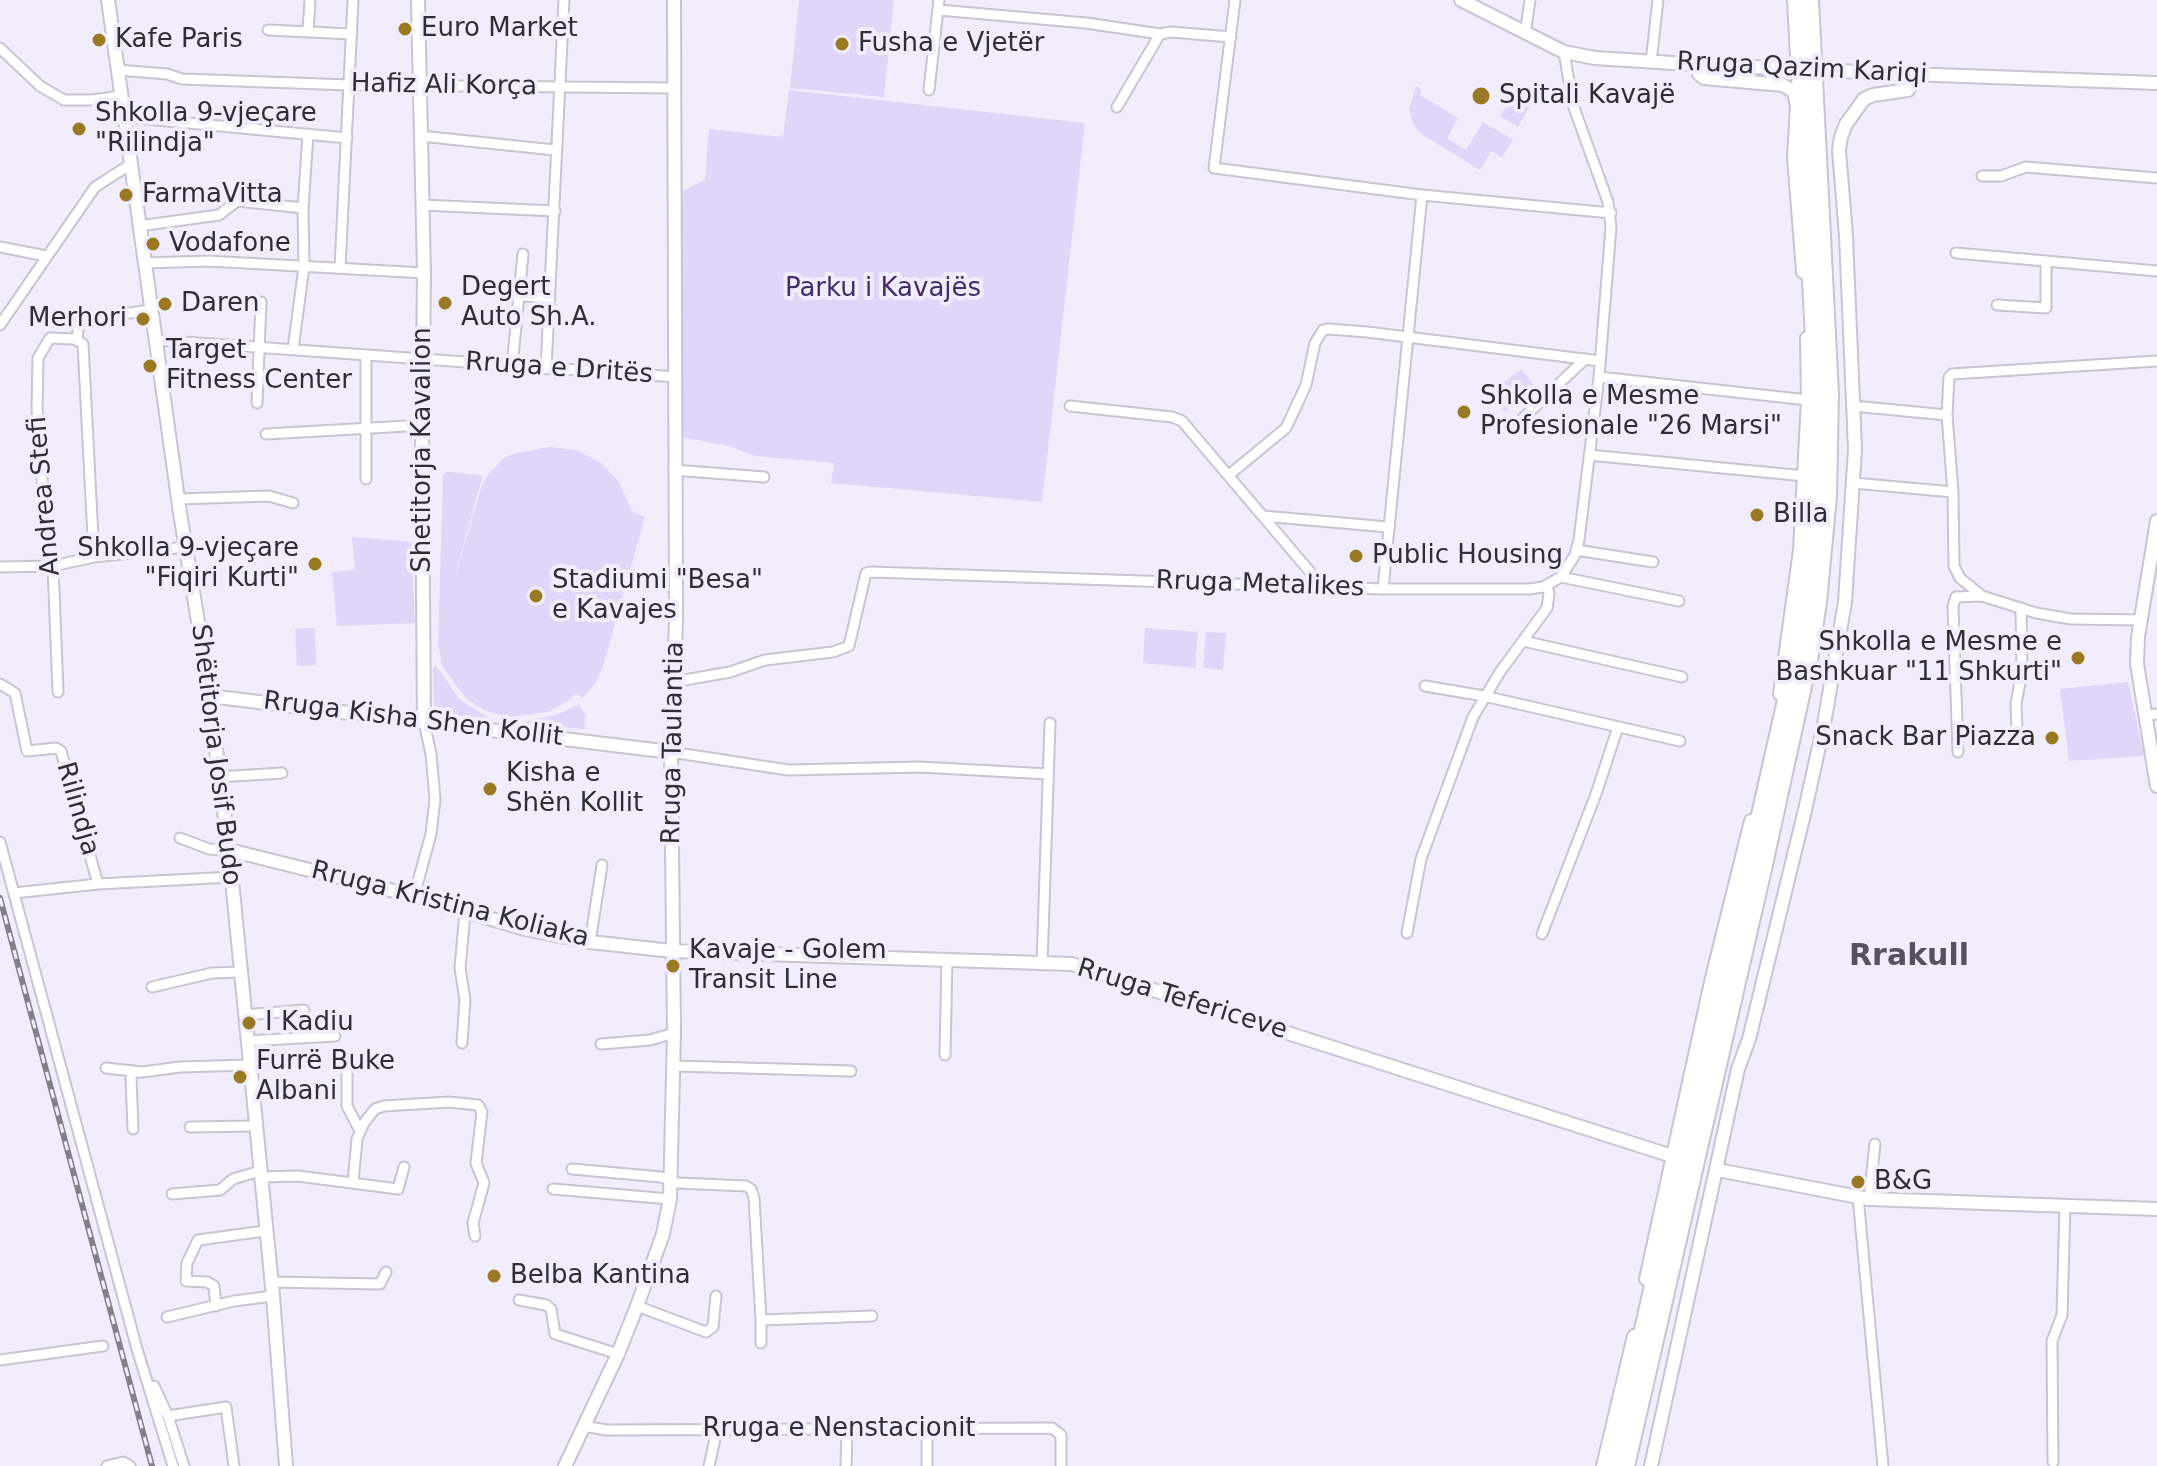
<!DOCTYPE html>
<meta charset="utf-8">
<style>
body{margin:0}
canvas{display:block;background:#f1edfc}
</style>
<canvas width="2157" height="1466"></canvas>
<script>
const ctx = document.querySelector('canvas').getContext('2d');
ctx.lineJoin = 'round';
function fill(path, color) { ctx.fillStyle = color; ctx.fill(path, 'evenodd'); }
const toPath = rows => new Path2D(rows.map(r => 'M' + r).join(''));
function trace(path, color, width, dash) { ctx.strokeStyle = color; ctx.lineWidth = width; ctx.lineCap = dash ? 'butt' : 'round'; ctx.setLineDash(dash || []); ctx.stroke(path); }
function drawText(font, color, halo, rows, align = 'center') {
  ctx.font = font + ' "DejaVu Sans",sans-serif'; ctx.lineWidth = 8; ctx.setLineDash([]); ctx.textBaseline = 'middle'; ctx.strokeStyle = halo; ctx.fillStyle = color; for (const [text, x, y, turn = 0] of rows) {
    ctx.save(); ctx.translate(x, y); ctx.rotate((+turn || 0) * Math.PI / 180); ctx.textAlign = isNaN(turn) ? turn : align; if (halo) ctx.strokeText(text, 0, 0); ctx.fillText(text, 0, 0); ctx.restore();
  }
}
const green = toPath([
 [799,0,894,0,884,97,790,88],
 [1416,86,1422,90,1420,95,1458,118,1447,139,1466,150,1483,122,1513,140,1502,157,1491,151,1480,170,1420,133,1413,123,1409,109],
 [789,90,1085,123,1042,502,831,483,834,463,755,456,730,446,680,437,680,192,705,180,709,129,783,137],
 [1519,91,1530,97,1532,102,1518,127,1500,116,1514,92],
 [1521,369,1536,388,1504,412,1490,394],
 [549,447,576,450,601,463,618,481,633,512,645,517,603,667,595,684,582,698,576,693,568,701,547,712,509,717,485,711,465,697,442,666,438,645,443,475,446,472,450,472,481,475,482,478,450,593,482,485,488,475,503,459,512,454],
 [352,537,411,542,415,623,337,626,332,572,355,570],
 [315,628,316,665,297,666,295,629],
 [1145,628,1198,632,1195,668,1143,663],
 [1206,632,1226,633,1223,670,1203,668],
 [433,666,436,666,460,700,491,719,434,713],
 [2128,682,2144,756,2069,761,2060,689],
 [579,704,586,716,584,729,518,723,556,715]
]);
const street = toPath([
 [1235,0,1214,168,1422,195,1611,213],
 [939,10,1086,23,1160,34,1171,32,1231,37],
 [268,30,351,34],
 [308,32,310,0],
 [1525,34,1530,0],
 [0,48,40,86,64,100,92,100,122,96],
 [1651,62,1658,0],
 [118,70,167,74,182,79,349,85,675,88],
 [929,90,939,0],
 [1117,107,1160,34],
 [125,117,347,138],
 [420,136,555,150],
 [1982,176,2001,176,2026,167,2157,178],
 [422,205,555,211],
 [139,226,219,215,237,201,303,208],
 [0,247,46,256],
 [1956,253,2046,261],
 [145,263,208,261,424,273],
 [340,268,353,0],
 [519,296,550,297],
 [1997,305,2046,308,2046,261,2157,271],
 [0,325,95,187,131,164],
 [77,340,79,320,151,310],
 [156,340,676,377],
 [293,349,304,267,303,208,308,134],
 [512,367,523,254],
 [546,369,564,0],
 [1599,377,1808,400],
 [257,403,261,302],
 [1070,406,1172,417,1182,421,1311,573,1312,588],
 [1853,406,1947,415],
 [1517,424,1585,359],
 [266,434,424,425],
 [1589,455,1805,476],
 [674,470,764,477],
 [1229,475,1286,428,1306,385,1315,343,1323,330,1329,329,1367,332,1600,361],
 [366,479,366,357],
 [1854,483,1953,492],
 [179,499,269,496,293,503],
 [1263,516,1388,527],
 [1576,550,1653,562],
 [0,567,53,566,94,557,185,547],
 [1561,577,1679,601],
 [1383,589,1422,195],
 [1982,596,1960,578,1954,566,1953,492,1947,415,1949,377,1952,374,2157,361],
 [1523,641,1682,677],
 [673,682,730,672,765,660,833,652,849,646,866,573,871,572,1383,589,1529,589,1543,587,1561,577,1575,555,1579,540,1599,377,1611,227,1608,202,1573,105,1564,52],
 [0,684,15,693,27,751,56,748,61,751,98,884],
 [1425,686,1484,696,1680,741],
 [58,692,53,566,39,455,37,407,38,358,50,338,74,339,83,344,94,557],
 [2145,716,2157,714],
 [2017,731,2016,704,2022,671,2021,608],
 [671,752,788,770,920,767,1048,774],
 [1958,752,1953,606,1956,597,1982,596,2036,613,2071,619,2141,620],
 [218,777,282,773],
 [180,838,209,849,229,850],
 [0,842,137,1349,173,1466],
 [14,893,98,884,232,877],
 [414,896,431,834,435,799,431,754,424,722],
 [1407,933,1421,859,1473,717,1500,672,1547,608,1549,594,1547,585],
 [1542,934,1596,794,1618,727],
 [590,942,602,865],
 [1042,965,1050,723],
 [152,987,212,973,241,972],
 [244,1015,304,1010],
 [247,1041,335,1036],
 [462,1043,465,1000,460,968,465,912],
 [601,1044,650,1040,674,1033],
 [945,1055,947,959],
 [674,1066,851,1071],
 [106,1068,142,1072,180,1067,249,1065],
 [347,1073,347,1106,360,1131],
 [190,1127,255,1126],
 [133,1129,131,1078,132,1073,139,1072],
 [572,1169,661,1177,678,1183,746,1186,751,1189,754,1198,761,1320,872,1316],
 [261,1177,298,1176,398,1189,404,1167],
 [353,1182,357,1139,364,1123,375,1109,384,1106,449,1102,478,1105,482,1112,476,1163,484,1183,473,1223,475,1236],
 [553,1189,670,1199],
 [172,1194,220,1190,233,1179,260,1171],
 [1858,1197,1883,1466],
 [1869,1199,1875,1144],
 [270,1282,380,1284,386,1272],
 [519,1300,546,1305,551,1309,555,1334,618,1354],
 [216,1306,214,1286,207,1282,186,1281,187,1263,198,1240,265,1231],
 [637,1306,706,1332,713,1327,716,1296],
 [167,1317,234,1301,273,1296],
 [761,1343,761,1320],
 [0,1360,103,1346],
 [154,1386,168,1416,226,1407,234,1466],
 [168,1416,184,1466],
 [584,1426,606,1430,1052,1428,1061,1435,1061,1466],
 [2053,1462,2052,1341,2062,1315,2065,1205],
 [107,1466,123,1462,130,1466],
 [709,1466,717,1430],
 [846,1466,847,1430],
 [927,1466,927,1428]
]);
const secondary = toPath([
 [108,0,180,513,205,664,229,850,273,1296,286,1466],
 [418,0,424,273,422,459,424,722],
 [1461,0,1564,52,1595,58,1704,65],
 [1699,65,1699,74,1704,78,1783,85,1794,92,1797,106,1794,157,1803,272],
 [1908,74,2157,83],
 [2157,521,2138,637,2137,664,2157,786],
 [1780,694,1800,550,1808,400,1807,338],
 [209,696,671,752],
 [229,850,414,896,525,929,590,942,672,951,1072,964,1672,1156],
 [1718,1170,1869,1199,2157,1209],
 [1646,1279,1711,982,1751,821],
 [565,1466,618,1354,637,1306,663,1234,670,1199,674,1033,671,752,676,619,674,0],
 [1603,1466,1634,1336],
 [1651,1466,1738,1069,1749,1039,1805,810,1824,724,1845,602,1855,449,1846,236,1839,150,1841,137,1846,124,1864,99,1873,95,1908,90,1913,83,1914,75]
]);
const highway = toPath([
 [1612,1466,1797,652,1805,599,1815,495,1817,393,1796,0],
 [1626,1466,1763,869,1810,654,1818,602,1828,496,1830,394,1810,0]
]);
const rail = toPath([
 [0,898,152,1466]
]);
const secondaryBridge = toPath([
 [1711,65,1904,74]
]);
const markers = [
 [405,29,8,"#997a23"],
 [99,40,8,"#997a23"],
 [842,44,8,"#997a23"],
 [1481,96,10,"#997a23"],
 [79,129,8,"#997a23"],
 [126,195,8,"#997a23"],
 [153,244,8,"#997a23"],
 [445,303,8,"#997a23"],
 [165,304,8,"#997a23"],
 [143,319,8,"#997a23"],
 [150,366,8,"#997a23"],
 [1464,412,8,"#997a23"],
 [1757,515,8,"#997a23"],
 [1356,556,8,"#997a23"],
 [315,564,8,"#997a23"],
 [536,596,8,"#997a23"],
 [2078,658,8,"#997a23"],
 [2052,738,8,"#997a23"],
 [490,789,8,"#997a23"],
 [673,966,8,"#997a23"],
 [249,1023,8,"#997a23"],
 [240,1077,8,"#997a23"],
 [1858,1182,8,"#997a23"],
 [494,1276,8,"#997a23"]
];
const poiNames = [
 ["Euro Market",421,29],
 ["Kafe Paris",115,40],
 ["Fusha e Vjetër",858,44],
 ["Spitali Kavajë",1499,96],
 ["Shkolla 9-vjeçare",95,114],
 ["\"Rilindja\"",95,144],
 ["FarmaVitta",142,195],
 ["Vodafone",169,244],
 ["Degert",461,288],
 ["Auto Sh.A.",461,318],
 ["Daren",181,304],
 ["Merhori",127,319,"right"],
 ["Target",166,351],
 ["Fitness Center",166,381],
 ["Shkolla e Mesme",1480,397],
 ["Profesionale \"26 Marsi\"",1480,427],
 ["Billa",1773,515],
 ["Shkolla 9-vjeçare",299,549,"right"],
 ["\"Fiqiri Kurti\"",299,579,"right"],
 ["Public Housing",1372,556],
 ["Stadiumi \"Besa\"",552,581],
 ["e Kavajes",552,611],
 ["Shkolla e Mesme e",2062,643,"right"],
 ["Bashkuar \"11 Shkurti\"",2062,673,"right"],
 ["Snack Bar Piazza",2036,738,"right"],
 ["Kisha e",506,774],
 ["Shën Kollit",506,804],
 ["Kavaje - Golem",689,951],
 ["Transit Line",689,981],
 ["I Kadiu",265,1023],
 ["Furrë Buke",256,1062],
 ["Albani",256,1092],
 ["B&G",1874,1182],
 ["Belba Kantina",510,1276]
];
const streetNames = [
 ["Rruga Qazim Kariqi",1802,69,3],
 ["Hafiz Ali Korça",444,86,1],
 ["Rruga e Dritës",559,369,4],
 ["Shetitorja Kavalion",423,450,-90],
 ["Andrea Stefi",45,496,-95],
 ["Rruga Metalikes",1260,585,2],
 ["Rruga Kisha Shen Kollit",413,720,7],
 ["Rruga Taulantia",674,743,-89],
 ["Shëtitorja Josif Budo",215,755,83],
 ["Rilindja",77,809,74],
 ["Rruga Kristina Koliaka",450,905,14],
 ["Rruga Tefericeve",1182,1000,17],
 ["Rruga e Nenstacionit",839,1429]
];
const parkNames = [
 ["Parku i Kavajës",883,289]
];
const quarterNames = [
 ["Rrakull",1909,957]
];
fill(green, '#dfd6f9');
trace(street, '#c8c4d2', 13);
trace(secondary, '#c8c4d2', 16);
trace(highway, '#c8c4d2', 20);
trace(street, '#fff', 9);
trace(secondary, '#fff', 12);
trace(highway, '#fff', 16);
trace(rail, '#83808a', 6);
trace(rail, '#f1edfc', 3, [9]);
trace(secondaryBridge, '#c8c4d2', 16, []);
trace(secondaryBridge, '#fff', 12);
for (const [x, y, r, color] of markers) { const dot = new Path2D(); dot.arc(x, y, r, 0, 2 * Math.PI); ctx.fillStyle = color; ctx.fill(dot); trace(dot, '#f1edfc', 3); }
drawText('26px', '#302e34', '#f1edfc', poiNames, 'left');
drawText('26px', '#302e34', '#f1edfc', streetNames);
drawText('26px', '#442c6d', '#f1edfc', parkNames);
drawText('bold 30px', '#55515e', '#f1edfc', quarterNames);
</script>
